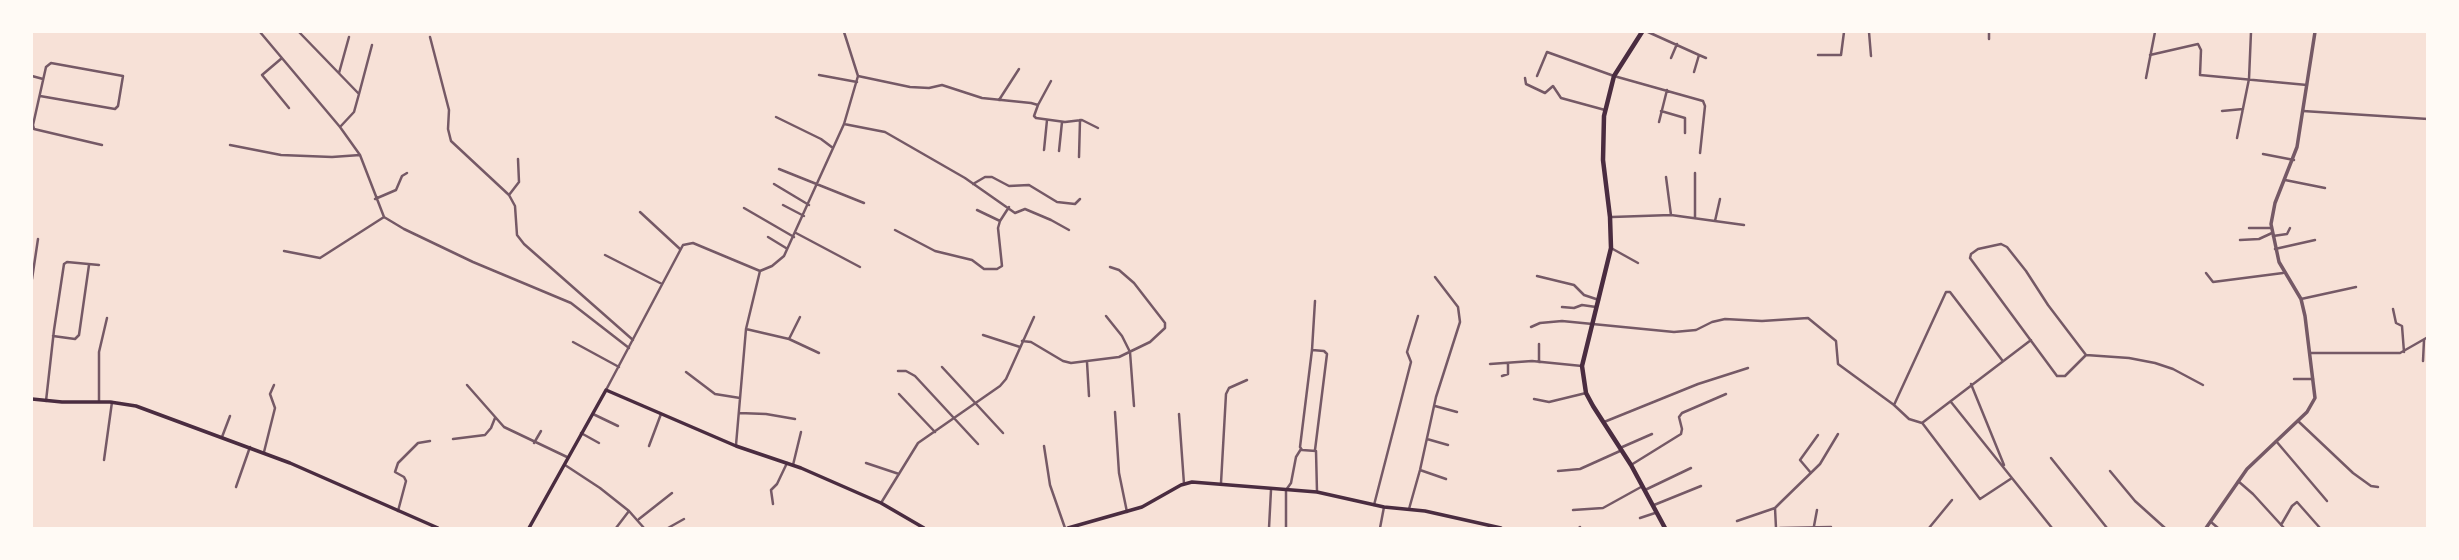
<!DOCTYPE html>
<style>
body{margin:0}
#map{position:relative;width:2459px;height:560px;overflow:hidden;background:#f7e1d7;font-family:"Nunito Sans",sans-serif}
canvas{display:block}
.frame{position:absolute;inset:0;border:33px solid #fffaf5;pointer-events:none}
</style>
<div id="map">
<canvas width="2459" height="560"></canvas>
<div class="frame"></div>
</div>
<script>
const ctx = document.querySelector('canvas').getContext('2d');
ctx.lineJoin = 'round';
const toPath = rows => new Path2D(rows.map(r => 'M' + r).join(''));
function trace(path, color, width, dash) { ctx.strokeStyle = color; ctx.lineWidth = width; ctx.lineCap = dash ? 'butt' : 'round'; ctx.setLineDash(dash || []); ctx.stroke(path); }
const minor = toPath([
 [260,32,340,127,360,155,384,217,404,229,473,262,571,303,629,348],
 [299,32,359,94,354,112,340,127],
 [1648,32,1699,55,1694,72],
 [1869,32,1871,56],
 [1989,32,1989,39],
 [430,37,449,110,448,129,451,141,509,195,515,206,517,235,524,244,633,340],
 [1699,55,1706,58],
 [1818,55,1841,55,1844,32],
 [2150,55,2198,44,2201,50,2200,75,2307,85],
 [282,58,262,75,289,108],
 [1671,58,1677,44],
 [339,73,349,37],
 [819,75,857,82],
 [32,76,43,79],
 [858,76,910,87,929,88,942,85,982,98,1031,103,1038,105,1034,116,1036,118,1065,122,1082,120,1098,128],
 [1537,76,1547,52,1614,76,1703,101,1705,106,1700,153],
 [1525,78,1526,84,1545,93,1553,86,1561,98,1605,110],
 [2146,78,2155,32],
 [359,94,372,45],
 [40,96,115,109,118,106,123,76,51,63,46,67,33,125,34,129,102,145],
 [999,100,1019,69],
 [1038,105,1051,81],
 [1661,111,1685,118,1685,133],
 [2222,111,2243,109],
 [2303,111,2428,119],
 [776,117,821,139,833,148],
 [1659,122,1667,90],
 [844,124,885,132,965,178,1015,213,1025,209,1051,220,1069,230],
 [2237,138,2249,79,2251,32],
 [230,145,281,155,332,157,360,155],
 [1044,150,1047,120],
 [1059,151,1062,122],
 [2263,154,2294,160],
 [1079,157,1080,120],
 [779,169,864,203],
 [1666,177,1671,215],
 [2285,180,2325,188],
 [774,184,809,205],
 [973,184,985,177,992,177,1009,186,1029,185,1057,202,1075,204,1080,199],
 [509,195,519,182,518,159],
 [375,199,396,190,402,176,407,173],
 [783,205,804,216],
 [744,208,794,237],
 [977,210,1000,221,1009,207],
 [640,212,680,249],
 [1612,217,1671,215,1744,225],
 [1695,218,1695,173],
 [1715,221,1720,199],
 [2249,228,2271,228],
 [895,230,935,251,972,260,984,269,997,269,1002,266,998,228,1000,221],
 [796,233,860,267],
 [2273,236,2287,234,2290,228],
 [768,237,786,248],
 [2240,240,2259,239,2272,233],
 [2001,244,2007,247,2026,271,2048,305,2086,355,2065,376,2057,376,1970,258,1971,254,1978,249,2001,244],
 [1611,248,1638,263],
 [2275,249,2315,240],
 [284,251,320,258,384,217],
 [605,255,662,284],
 [760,271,772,266,784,256,844,124,858,76,844,32],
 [2206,273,2213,282,2283,273],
 [1537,276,1574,285,1584,295,1599,300],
 [32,279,38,239],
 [2301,299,2356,287],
 [1315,301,1312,350,1300,447,1302,450,1316,451,1317,492],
 [1562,307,1574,308,1582,305,1596,307],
 [2393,309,2396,323,2402,326,2404,352],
 [1106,316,1122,336,1130,352,1134,406],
 [1531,327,1540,323,1562,321,1674,332,1696,330,1712,322,1725,319,1762,321,1808,318,1836,341,1838,364,1894,405],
 [746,329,789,339,819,353],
 [983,335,1020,347],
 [53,336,75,339,79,335,89,265],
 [789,339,800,317],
 [1022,341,1031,342,1063,361,1071,363,1119,357,1150,342,1165,328,1165,323,1134,283,1119,270,1110,267],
 [573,342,619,367],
 [1539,344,1539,362],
 [1312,350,1324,351,1327,354,1315,450],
 [2311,353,2400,353,2428,337],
 [2086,355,2129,358,2155,363,2173,369,2203,385],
 [2002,360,1950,292,1946,292,1894,405,1909,419,1922,423,2031,340],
 [2423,361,2424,340],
 [1087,362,1089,396],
 [1490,364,1532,361,1582,366],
 [942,367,1003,433],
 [898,371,906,371,915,376,978,444],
 [686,372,715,394,740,398],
 [1502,376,1508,374,1508,364],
 [2294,379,2313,379],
 [1971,384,2004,465],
 [467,385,504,427,567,457],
 [606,390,683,245,693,243,760,271],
 [899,394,935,432],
 [1534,399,1549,402,1586,393],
 [46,401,54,330,64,264,67,262,99,265],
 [99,401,99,352,107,318],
 [1951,402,2052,528],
 [1435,406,1457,412],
 [1115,412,1119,473,1127,512],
 [739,413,766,414,795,419],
 [593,414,618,426],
 [1179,414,1184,484],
 [2298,421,2353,473,2371,486,2378,487],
 [1604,422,1698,384,1748,368],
 [1923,424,1980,499,2012,478],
 [581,433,599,443],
 [222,437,230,416],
 [453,439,485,435,491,428,495,418],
 [1427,439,1448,445],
 [2276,441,2327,501],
 [534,443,541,431],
 [736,445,746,329,760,271],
 [649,446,661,414],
 [1044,446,1050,485,1065,528],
 [1620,448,1652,434],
 [264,452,275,408,270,394,274,385],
 [2051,458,2107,528],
 [104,460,112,402],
 [866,463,899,474],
 [565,465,600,488,629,511,644,528],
 [793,465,801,432],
 [1631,465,1681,434,1682,429,1679,417,1682,413,1726,394],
 [1420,470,1446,479],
 [1558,471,1580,469,1620,451],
 [2110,471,2135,501,2165,528],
 [1811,473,1800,460,1818,435],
 [2238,481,2253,494,2284,528],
 [1221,483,1226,394,1229,388,1247,380],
 [236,487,250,447],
 [1645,490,1691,468],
 [881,503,918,443,1000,386,1006,379,1034,317],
 [773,504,771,490,777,484,787,463],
 [1374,505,1411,362,1407,352,1418,316],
 [1654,505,1701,486],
 [1775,508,1776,528],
 [1409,509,1420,470,1436,397,1460,322,1458,307,1435,277],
 [1573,510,1603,508,1641,487],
 [398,511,406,481,404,477,395,472,398,463,418,443,430,441],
 [1640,518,1655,513],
 [639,519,672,493],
 [1737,521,1775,508,1780,503,1820,464,1838,434],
 [2211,522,2218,528],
 [2281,525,2292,506,2297,502,2320,528],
 [1814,526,1817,510],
 [616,528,629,511],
 [668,528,684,519],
 [1269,528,1271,490],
 [1286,528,1286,490,1291,483,1296,457,1301,449],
 [1380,528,1384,507],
 [1579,528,1580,527],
 [1780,528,1831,527],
 [1929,528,1952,500]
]);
const tertiary = toPath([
 [2206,528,2247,469,2307,412,2315,398,2305,316,2301,299,2279,262,2271,224,2275,203,2297,147,2315,32]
]);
const secondary = toPath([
 [32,399,62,402,110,402,136,406,290,463,438,528],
 [529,528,606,390,736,446,801,468,881,503,924,528],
 [1068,528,1142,507,1181,485,1192,482,1317,492,1384,507,1425,511,1501,528]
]);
const trunk = toPath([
 [1642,32,1614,76,1604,116,1603,160,1610,217,1611,248,1582,366,1586,393,1593,406,1631,465,1665,528]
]);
trace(minor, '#755966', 2.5);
trace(tertiary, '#755966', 3.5);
trace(secondary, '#4a2c40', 3.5);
trace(trunk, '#4a2c40', 4.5);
</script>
